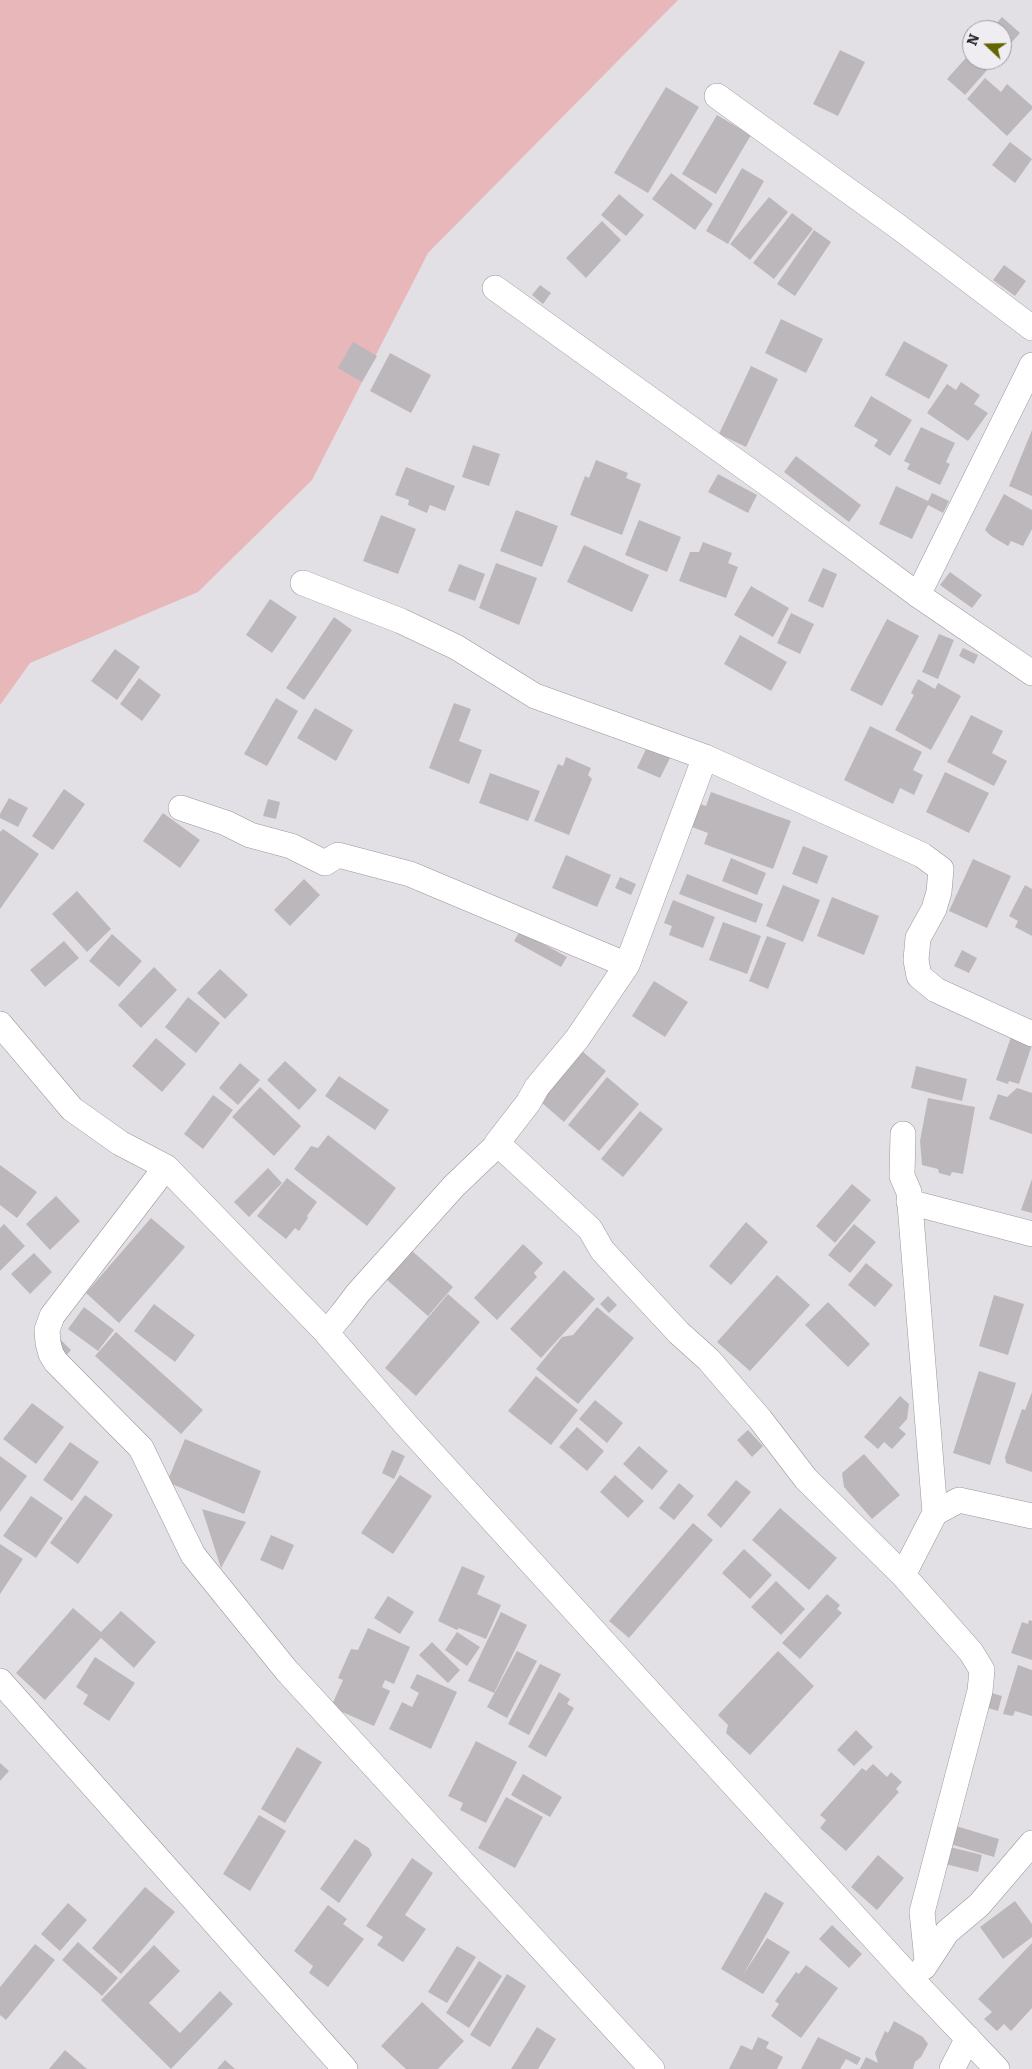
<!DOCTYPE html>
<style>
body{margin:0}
#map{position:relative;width:1032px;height:2069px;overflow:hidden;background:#e3e0e5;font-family:Bitter,serif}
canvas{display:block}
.north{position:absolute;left:962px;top:20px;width:50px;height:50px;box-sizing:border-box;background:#f0edf2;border:1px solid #9e9b9f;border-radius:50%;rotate:291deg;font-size:14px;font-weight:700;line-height:20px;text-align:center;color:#222123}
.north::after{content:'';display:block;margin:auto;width:18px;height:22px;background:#626500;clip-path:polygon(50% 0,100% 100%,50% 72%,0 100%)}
</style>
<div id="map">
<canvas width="1032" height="2069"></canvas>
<div class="north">N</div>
</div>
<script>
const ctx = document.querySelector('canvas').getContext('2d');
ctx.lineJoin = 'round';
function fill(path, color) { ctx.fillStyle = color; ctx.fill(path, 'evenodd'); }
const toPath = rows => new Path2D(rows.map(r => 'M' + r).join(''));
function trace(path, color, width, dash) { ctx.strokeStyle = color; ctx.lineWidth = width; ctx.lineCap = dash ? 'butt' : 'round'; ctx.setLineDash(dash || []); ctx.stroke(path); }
const green = toPath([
 [0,0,678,0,428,253,312,480,198,592,30,663,0,705]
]);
const building = toPath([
 [1002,17,1020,33,1002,53,1002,30,991,30],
 [840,50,865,62,838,116,813,104],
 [972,51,972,60,996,60,965,95,947,79],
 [985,78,1001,92,1007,84,1032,106,1032,109,1007,136,967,99],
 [666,87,699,107,648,193,614,173],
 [717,115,751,135,716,194,682,174],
 [1010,142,1032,159,1015,183,992,165],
 [742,168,764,181,728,244,706,231],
 [671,173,713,204,695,230,652,199],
 [619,194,644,215,626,236,601,215],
 [769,197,788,212,750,260,730,244],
 [792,213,813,229,774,279,753,263],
 [602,221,621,240,586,278,566,258],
 [814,230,831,242,795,296,777,284],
 [1004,265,1026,281,1015,296,993,280],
 [540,285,551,293,543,304,532,295],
 [781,319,823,339,806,373,765,353],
 [904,341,948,365,929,399,885,375],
 [353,342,377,356,362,382,338,368],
 [390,353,431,375,411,413,370,391],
 [751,366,778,379,746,447,719,434],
 [961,382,980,395,974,404,988,413,968,441,927,413,947,384,956,390],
 [871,396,912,420,890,456,874,446,878,440,854,426],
 [921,427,955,443,946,462,950,464,940,485,907,469,910,464,904,461],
 [1032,430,1032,496,1009,486],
 [473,445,500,454,489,486,462,477],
 [796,456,861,505,849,522,784,472],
 [596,460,628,473,626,478,641,484,622,535,570,515,585,476,589,478],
 [406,467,455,486,445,511,430,505,427,513,408,505,409,500,395,495],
 [718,474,757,495,748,513,708,492],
 [896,486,928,501,932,493,949,501,943,513,928,505,912,539,879,524],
 [1004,494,1032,510,1032,529,1023,546,1011,541,1008,546,991,536,985,530],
 [516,510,558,526,542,567,500,551],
 [381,515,416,529,398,574,363,561],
 [639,520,681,537,667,572,625,555],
 [703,542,732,553,728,563,738,567,726,598,679,581,690,552,699,552],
 [584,545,649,575,632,612,567,582],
 [496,563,537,578,519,625,479,608],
 [459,564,485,574,475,601,448,591],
 [823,568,837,574,823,608,808,601],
 [950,572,982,595,972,608,940,585],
 [751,586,789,608,773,637,734,615],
 [270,599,297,617,272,653,246,635],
 [791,613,814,624,800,654,777,643],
 [334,617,352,630,304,700,286,688],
 [887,619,919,636,882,706,850,690],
 [939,634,954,640,938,679,922,672],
 [740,635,787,662,771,691,724,664],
 [963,648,978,655,974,664,959,656],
 [115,649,140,667,117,700,91,681],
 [139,678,161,695,142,721,120,704],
 [918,679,935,689,938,683,961,696,931,750,895,730,914,695,911,693],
 [276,698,298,711,267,766,244,754],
 [454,703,471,709,459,741,482,750,469,784,429,768],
 [315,708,353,730,336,761,297,738],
 [971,715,1003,731,992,753,1007,761,994,786,947,762],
 [870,726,922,752,913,770,923,775,914,795,900,788,893,804,844,780],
 [647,747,670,758,660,778,637,768],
 [566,757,591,768,588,775,592,779,569,835,534,821,558,764,563,766],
 [945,772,989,793,969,833,926,812],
 [490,773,540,791,528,821,479,803],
 [64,789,85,804,53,850,32,836],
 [711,792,791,821,773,869,704,844,708,833,692,827,700,804,706,806],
 [9,798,28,808,18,827,0,818,0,814],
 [268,799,280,802,276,819,263,816],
 [163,813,200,840,180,868,143,841],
 [3,829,39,854,0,909,0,832],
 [803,846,828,856,817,884,792,874],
 [566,855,611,875,597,907,552,888],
 [731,858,766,873,757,895,722,881],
 [973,859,1011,876,987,928,949,911],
 [687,874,763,904,756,923,679,894],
 [620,877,636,884,631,895,615,888],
 [304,879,320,895,290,926,274,910],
 [783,885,820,900,803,942,766,926],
 [1025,885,1032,889,1032,936,1015,927,1018,921,1009,916],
 [77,891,111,929,87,952,52,914],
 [832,897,879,916,864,955,817,936],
 [673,900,715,917,703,948,669,935,672,926,664,923],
 [723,922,761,936,747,974,709,960],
 [520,931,567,957,561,967,514,941],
 [112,934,142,961,119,987,89,961],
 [767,936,786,943,768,989,749,981],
 [64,941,79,958,45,987,30,970],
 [962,950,977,958,969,973,954,966],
 [154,967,177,990,141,1028,118,1005],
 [220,969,248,995,225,1019,197,993],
 [654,981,688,1002,665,1037,632,1016],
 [188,997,220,1023,196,1053,165,1027],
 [1011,1037,1032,1045,1019,1084,1009,1081,1008,1084,996,1080],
 [156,1038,186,1064,162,1092,132,1066],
 [577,1047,606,1071,564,1122,535,1097],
 [285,1061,317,1090,299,1110,267,1080],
 [240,1063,260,1080,238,1105,219,1088],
 [916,1066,967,1079,962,1101,911,1088],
 [339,1076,389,1110,375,1130,325,1096],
 [607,1077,639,1104,599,1151,568,1125],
 [260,1087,301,1126,274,1156,232,1117],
 [1017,1088,1032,1093,1032,1134,989,1119,998,1094,1007,1097],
 [213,1095,233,1110,203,1149,184,1134],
 [928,1098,975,1107,963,1174,952,1172,950,1176,939,1173,938,1169,922,1165,920,1141],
 [640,1111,663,1129,623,1177,601,1159],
 [328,1135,396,1188,367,1226,294,1169,311,1146,318,1148],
 [0,1165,37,1192,17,1218,0,1205],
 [268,1168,282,1183,249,1217,234,1202],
 [287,1178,317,1202,307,1216,308,1218,299,1231,295,1228,286,1239,257,1216],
 [1032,1179,1032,1213,1021,1210],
 [852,1184,871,1200,835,1243,816,1226],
 [56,1196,80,1221,50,1250,26,1224],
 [151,1218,185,1247,119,1323,86,1293],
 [746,1222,768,1242,731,1285,709,1266],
 [4,1224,25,1246,0,1271,0,1228],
 [854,1224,876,1242,850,1273,828,1255],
 [523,1244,543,1263,534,1273,537,1277,497,1320,474,1298],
 [411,1250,453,1287,428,1316,386,1279],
 [34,1253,52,1272,30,1294,11,1274],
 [866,1263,893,1285,875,1307,848,1285],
 [564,1270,595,1299,541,1358,510,1329],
 [777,1275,810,1305,750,1371,717,1342],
 [448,1294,480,1322,416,1396,385,1368],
 [994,1295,1024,1304,1008,1355,979,1346],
 [608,1296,617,1305,609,1313,600,1304],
 [828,1302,870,1344,848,1367,805,1325],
 [154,1304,195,1335,175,1362,134,1331],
 [84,1307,114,1330,98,1351,68,1329],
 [597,1307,634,1338,578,1404,536,1369,562,1337,573,1335],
 [116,1332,203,1410,181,1434,95,1356],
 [61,1340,71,1350,64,1358,53,1348],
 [979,1371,1016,1383,990,1465,953,1453],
 [536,1376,578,1410,551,1445,508,1411],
 [1032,1392,1032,1472,1006,1463,1005,1457,1022,1409,1025,1410],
 [900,1396,909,1404,907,1419,899,1428,906,1434,892,1449,884,1442,878,1449,864,1437],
 [595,1400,623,1423,607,1443,579,1419],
 [32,1403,64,1427,36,1464,3,1439],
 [577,1427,604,1451,587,1471,559,1447],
 [748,1430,763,1446,752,1457,737,1440],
 [185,1439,261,1471,244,1514,167,1482],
 [70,1442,99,1462,72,1501,43,1480],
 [639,1446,668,1471,652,1490,623,1464],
 [392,1450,405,1456,394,1479,382,1473],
 [864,1454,900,1495,872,1519,844,1487,842,1473],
 [0,1456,27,1476,0,1512],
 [400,1475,432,1496,393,1554,361,1533],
 [615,1475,644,1501,628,1518,600,1492],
 [736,1480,751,1492,721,1528,707,1515],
 [679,1483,694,1496,674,1520,659,1508],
 [85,1495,113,1515,78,1564,50,1543],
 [31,1496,63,1518,36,1558,3,1536],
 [780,1508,837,1558,809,1590,752,1540],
 [202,1509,246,1522,221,1568],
 [693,1523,713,1540,629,1638,609,1621],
 [271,1535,294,1545,283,1570,260,1560],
 [0,1544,23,1559,0,1594],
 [744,1549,772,1575,750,1599,722,1573],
 [462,1566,485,1576,477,1594,501,1605,486,1639,459,1628,457,1630,438,1621],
 [776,1581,805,1609,781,1635,751,1607],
 [827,1594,840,1605,837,1609,842,1613,800,1659,782,1643],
 [388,1596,414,1612,400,1634,374,1618],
 [73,1608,101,1632,121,1611,156,1642,134,1668,101,1638,45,1700,16,1673],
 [501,1612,527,1625,494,1693,468,1681],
 [1029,1620,1032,1621,1032,1660,1011,1653,1022,1622,1028,1624],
 [368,1628,410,1647,394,1684,385,1680,382,1687,390,1691,374,1726,331,1707,343,1680,338,1678,351,1649,358,1650],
 [457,1632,480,1647,467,1666,445,1650],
 [432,1642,460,1670,448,1683,419,1655],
 [517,1651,537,1661,507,1718,487,1707],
 [778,1651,814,1686,750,1755,726,1733,728,1725,718,1715],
 [95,1657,135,1683,109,1721,83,1704,88,1695,76,1687],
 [540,1664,561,1674,529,1735,508,1724],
 [1018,1665,1032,1670,1032,1716,1015,1711,1013,1716,1003,1714],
 [417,1674,457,1692,431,1749,389,1729,402,1702,412,1707,419,1693,410,1688],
 [985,1691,1002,1696,998,1711,981,1706],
 [559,1692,570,1699,567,1704,574,1708,546,1757,528,1747],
 [856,1730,873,1747,854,1766,837,1750],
 [476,1741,517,1762,486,1823,460,1810,463,1803,448,1796],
 [297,1747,322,1762,285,1823,261,1809],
 [0,1763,9,1771,0,1781],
 [873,1764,887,1777,891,1772,902,1782,896,1789,899,1792,846,1851,820,1828,826,1820,820,1815,862,1768,866,1771],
 [523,1774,562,1797,550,1817,511,1795],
 [506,1797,543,1817,515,1868,478,1848],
 [259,1815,286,1831,250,1891,223,1874],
 [956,1826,999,1839,994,1857,950,1844],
 [355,1839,369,1848,372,1855,339,1903,320,1889],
 [950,1847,982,1855,978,1872,945,1864],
 [878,1855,904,1878,877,1910,851,1887],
 [412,1858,433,1873,405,1915,426,1929,403,1962,377,1945,383,1937,366,1926],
 [145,1887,175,1912,121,1974,92,1948],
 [765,1892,784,1903,743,1975,767,1938,790,1952,763,1994,721,1969],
 [1015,1901,1032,1924,1032,1937,1003,1959,980,1927],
 [68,1903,87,1920,60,1951,41,1934],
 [328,1905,347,1919,343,1924,364,1939,328,1987,309,1973,313,1966,294,1951],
 [832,1925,862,1954,849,1968,819,1939],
 [78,1942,118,1978,102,1996,62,1960],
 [1032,1943,1032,2008,1011,2031,1004,2024,997,2031,984,2019,992,2012,978,1999],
 [35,1944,55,1960,6,2020,0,2015,0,1987],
 [154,1945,180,1971,149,2003,180,2033,220,1991,233,2004,171,2069,101,2000],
 [457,1946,476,1957,447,2003,428,1992],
 [479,1961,502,1976,469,2028,446,2013],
 [806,1965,838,1988,801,2038,771,2016,779,2004,775,2001,796,1972,799,1974],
 [507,1974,526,1986,490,2047,470,2035],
 [422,2002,464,2041,438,2069,406,2069,381,2046],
 [894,2021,923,2037,928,2044,921,2057,915,2062,913,2069,860,2069,866,2057,878,2063,875,2053,885,2031,888,2033],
 [537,2027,556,2039,538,2069,511,2069],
 [758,2037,769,2042,766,2048,783,2057,777,2069,729,2069,741,2045,752,2050],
 [818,2037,861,2058,857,2065,846,2059,840,2069,801,2069],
 [65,2050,87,2069,49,2069],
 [225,2060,235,2069,217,2069]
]);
const minor = toPath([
 [717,96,900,228,1032,328],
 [495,288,779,492,918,595,1032,673],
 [303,583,401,621,456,647,535,696,705,757,922,855,941,869,939,892,934,909,918,938,916,960,919,976,936,990,1032,1034],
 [918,595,1032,365],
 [181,808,226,823,250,835,291,846,325,863,338,855,410,874,627,965],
 [0,1024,72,1109,120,1143,166,1167,324,1330,408,1427,641,1683,917,1985,997,2069],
 [497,1143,590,1229,602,1250,613,1262,679,1333,709,1360,733,1388,760,1419,806,1479,903,1575,971,1652,982,1670,980,1691,922,1912,927,1960],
 [166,1167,52,1316,47,1330,48,1343,51,1354,56,1362,141,1448,193,1555,287,1671,652,2069],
 [909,1202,1032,1234],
 [324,1330,332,1326,342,1314,358,1293,454,1186,498,1144,497,1143,528,1103,537,1087,577,1039,627,965,705,757],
 [935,1513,959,1500,1032,1516],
 [903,1575,935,1513,909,1192,902,1176,903,1134],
 [0,1681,345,2069],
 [924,1967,947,1932,979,1905,1032,1843],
 [952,2069,968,2038]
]);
fill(green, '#e7b7ba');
fill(building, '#bcb7ba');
trace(minor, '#99969b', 26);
trace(minor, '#fff', 25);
</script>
